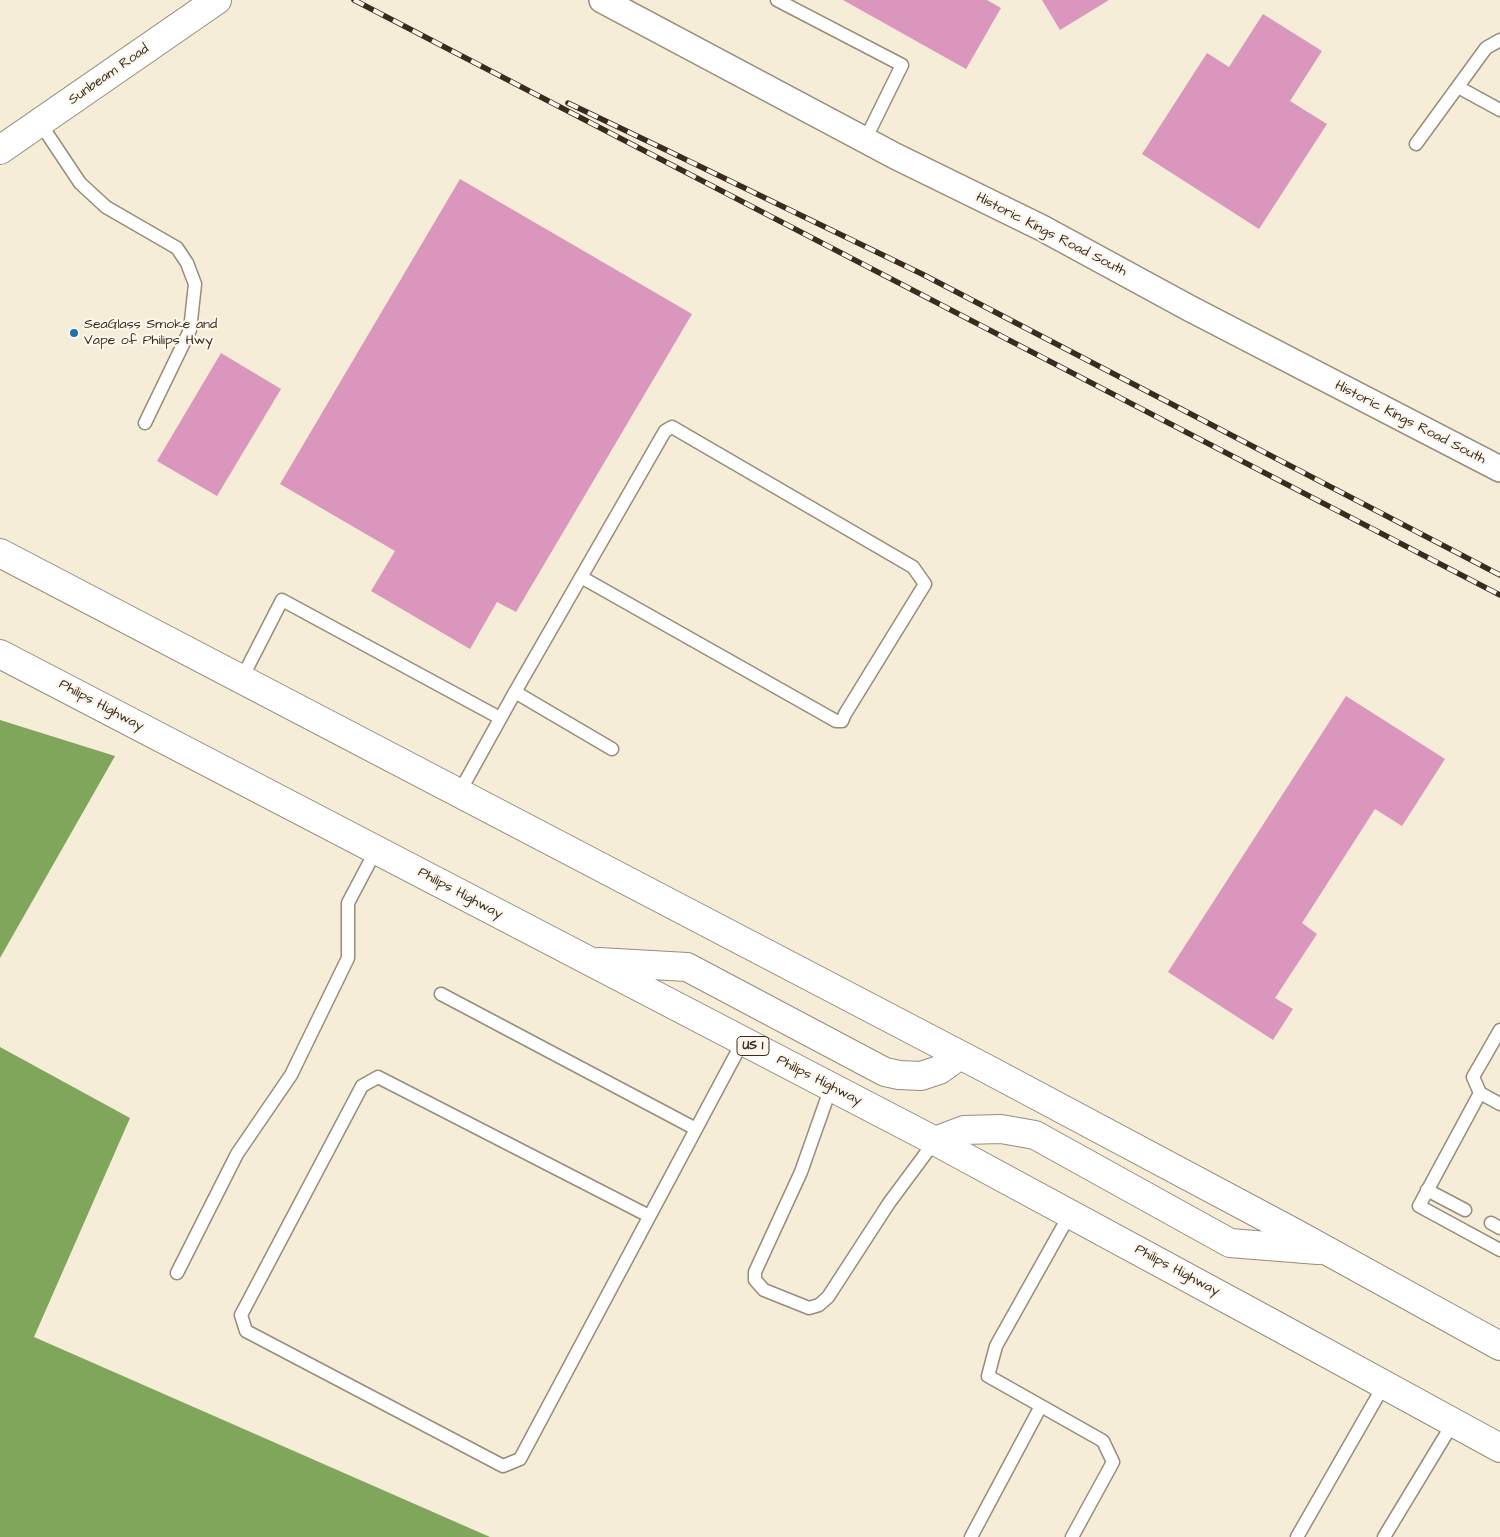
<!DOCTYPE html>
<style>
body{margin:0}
canvas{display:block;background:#f5edd8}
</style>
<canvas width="1500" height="1537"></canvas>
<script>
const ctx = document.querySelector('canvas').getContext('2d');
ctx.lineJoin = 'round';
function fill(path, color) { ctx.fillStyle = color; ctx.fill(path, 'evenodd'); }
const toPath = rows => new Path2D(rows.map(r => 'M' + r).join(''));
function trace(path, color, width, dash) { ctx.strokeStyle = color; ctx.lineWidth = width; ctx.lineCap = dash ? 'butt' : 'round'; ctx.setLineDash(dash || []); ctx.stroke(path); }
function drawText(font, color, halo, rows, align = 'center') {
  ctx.font = font + ' "Architects Daughter",sans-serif'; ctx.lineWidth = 4.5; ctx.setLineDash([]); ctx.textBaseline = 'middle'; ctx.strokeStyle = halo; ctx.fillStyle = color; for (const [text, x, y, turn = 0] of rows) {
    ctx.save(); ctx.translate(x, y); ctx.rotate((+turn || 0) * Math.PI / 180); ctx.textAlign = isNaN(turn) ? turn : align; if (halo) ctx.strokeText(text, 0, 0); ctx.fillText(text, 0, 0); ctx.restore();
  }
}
const forest = toPath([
 [0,720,115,756,0,958],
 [0,1047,130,1118,34,1337,490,1537,0,1537]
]);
const building = toPath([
 [843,0,987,0,1001,8,966,69],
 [1042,0,1109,0,1060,30],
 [1263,14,1322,51,1290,101,1327,124,1259,229,1142,154,1207,53,1229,67],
 [460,179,692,314,516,612,497,602,470,649,371,591,395,551,280,484],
 [221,353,281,389,217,496,157,461],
 [1346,696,1445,759,1402,826,1375,809,1302,923,1317,934,1275,998,1293,1009,1273,1040,1168,972]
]);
const service = toPath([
 [777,0,902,65,865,140],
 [1458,87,1500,110],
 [40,123,80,183,106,207,177,248,187,263,195,284,190,330,145,423],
 [1416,144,1486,48,1500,40],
 [241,680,282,600,500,718],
 [515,692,665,431,672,427,913,567,925,584,845,714,842,721,836,721,581,577],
 [459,793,515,692,612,749],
 [441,994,696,1129],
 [1500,1030,1473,1077,1480,1093,1500,1104],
 [831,1087,801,1172,755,1272,755,1280,764,1290,809,1308,819,1305,828,1297,889,1203,935,1141],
 [1480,1093,1419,1206,1500,1250],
 [1427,1190,1465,1210],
 [1070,1214,996,1346,988,1376,1103,1441,1113,1462,1072,1537],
 [649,1216,378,1077,362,1086,241,1315,246,1331,503,1466,520,1459,743,1041],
 [1491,1223,1500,1228],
 [177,1273,237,1154,291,1075,348,958,348,903,376,850],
 [971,1537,1041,1406],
 [1297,1537,1384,1385],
 [1384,1537,1453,1423]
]);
const minor = toPath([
 [602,0,895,156,1042,228,1189,308,1500,469]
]);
const tertiary = toPath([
 [0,150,217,0]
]);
const primary = toPath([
 [0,553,989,1070,1293,1232,1500,1346],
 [0,654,935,1141,1275,1325,1500,1448],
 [599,962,687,967,885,1072,899,1075,921,1076,939,1070,960,1055],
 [935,1141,964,1130,1001,1129,1035,1135,1230,1243,1318,1250]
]);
const rail = toPath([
 [354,0,1500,595],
 [568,103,662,148,922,274,1500,575]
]);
const markers = [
 [74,333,5,"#1f6fb2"]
];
const shields = [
 [753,1046,32]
];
const shieldNames = [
 ["US 1",753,1046]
];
const streetNames = [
 ["Sunbeam Road",109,75,-35],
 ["Historic Kings Road South",1051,235,27],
 ["Historic Kings Road South",1410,423,27],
 ["Philips Highway",101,706,28],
 ["Philips Highway",460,894,28],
 ["Philips Highway",819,1081,27],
 ["Philips Highway",1177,1271,28]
];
const poiNames = [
 ["SeaGlass Smoke and",84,325],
 ["Vape of Philips Hwy",84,341]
];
fill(forest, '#80a65c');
fill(building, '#da96bd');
trace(service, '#988c7b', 15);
trace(minor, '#988c7b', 28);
trace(tertiary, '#988c7b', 30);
trace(primary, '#988c7b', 30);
trace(service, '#fff', 12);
trace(minor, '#fff', 25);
trace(tertiary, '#fff', 28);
trace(primary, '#fff', 28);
trace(rail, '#3b2a1e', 5.5);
trace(rail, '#fbf7ec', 4, [11]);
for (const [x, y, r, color] of markers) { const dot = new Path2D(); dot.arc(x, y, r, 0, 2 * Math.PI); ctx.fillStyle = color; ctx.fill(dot); trace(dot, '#fbf7ec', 2); }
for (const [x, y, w] of shields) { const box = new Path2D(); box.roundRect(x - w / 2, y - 9.5, w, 19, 4); ctx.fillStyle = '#fbf7ec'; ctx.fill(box); trace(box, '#3b2a1e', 1); }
drawText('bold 12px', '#3b2a1e', null, shieldNames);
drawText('14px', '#3b2a1e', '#fbf7ec', streetNames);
drawText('14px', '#3b2a1e', '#fbf7ec', poiNames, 'left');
</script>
